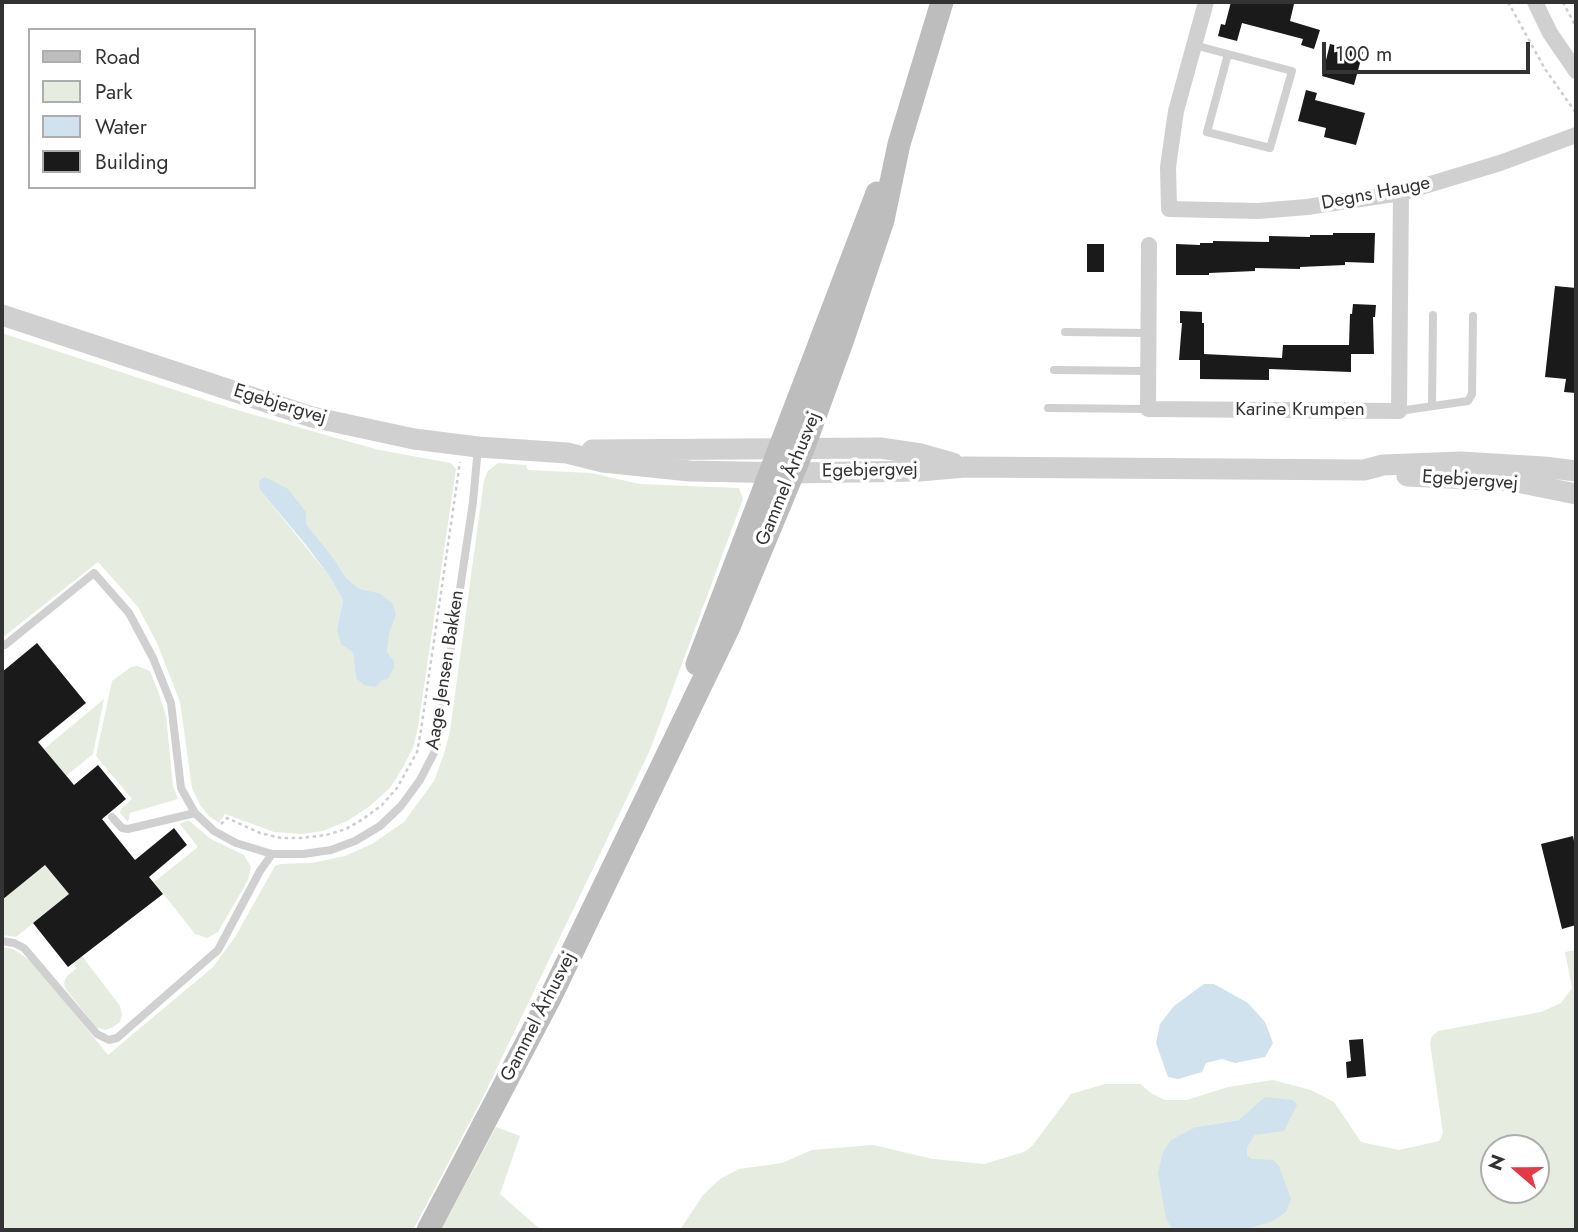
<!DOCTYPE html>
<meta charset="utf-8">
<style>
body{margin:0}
#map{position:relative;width:1578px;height:1232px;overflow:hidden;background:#fff;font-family:Jost,sans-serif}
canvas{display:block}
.frame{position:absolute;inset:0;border:4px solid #333;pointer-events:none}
.legend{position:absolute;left:28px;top:28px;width:228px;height:161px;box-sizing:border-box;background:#fff;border:2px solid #adadad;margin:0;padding:9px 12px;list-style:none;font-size:21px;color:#333}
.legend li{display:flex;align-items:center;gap:14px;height:35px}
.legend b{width:35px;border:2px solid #adadad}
.north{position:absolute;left:1480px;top:1134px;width:70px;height:70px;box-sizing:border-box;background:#fff;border:2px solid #adadad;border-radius:50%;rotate:290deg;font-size:19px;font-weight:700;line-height:28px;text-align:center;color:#333}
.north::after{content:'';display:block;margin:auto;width:24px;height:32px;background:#e63946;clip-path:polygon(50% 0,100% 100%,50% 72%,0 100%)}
.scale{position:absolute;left:1322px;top:42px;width:208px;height:32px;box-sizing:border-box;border:4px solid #333;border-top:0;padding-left:9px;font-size:21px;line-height:24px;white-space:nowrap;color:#333;-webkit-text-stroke:5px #fff;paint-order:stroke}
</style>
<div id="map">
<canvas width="1578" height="1232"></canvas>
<div class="frame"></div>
<ul class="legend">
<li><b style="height:9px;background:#bdbdbd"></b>Road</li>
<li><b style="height:19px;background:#e6ecdf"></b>Park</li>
<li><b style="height:19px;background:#cfe2ee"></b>Water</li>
<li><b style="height:19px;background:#1a1a1a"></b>Building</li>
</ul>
<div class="north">N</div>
<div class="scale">100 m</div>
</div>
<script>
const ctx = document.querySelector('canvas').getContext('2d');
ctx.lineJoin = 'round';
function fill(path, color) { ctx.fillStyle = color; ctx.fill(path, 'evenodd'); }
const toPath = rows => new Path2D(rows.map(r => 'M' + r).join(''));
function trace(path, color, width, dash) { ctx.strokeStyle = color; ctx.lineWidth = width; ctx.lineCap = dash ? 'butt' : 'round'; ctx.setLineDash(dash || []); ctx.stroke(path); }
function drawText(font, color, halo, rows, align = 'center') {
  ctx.font = font + ' Jost,sans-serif'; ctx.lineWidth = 7; ctx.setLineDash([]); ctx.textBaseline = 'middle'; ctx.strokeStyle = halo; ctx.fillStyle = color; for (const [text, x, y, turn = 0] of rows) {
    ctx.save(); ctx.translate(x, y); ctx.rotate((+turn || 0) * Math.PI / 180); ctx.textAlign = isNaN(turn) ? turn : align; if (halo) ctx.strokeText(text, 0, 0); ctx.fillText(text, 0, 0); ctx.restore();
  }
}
const green = toPath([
 [2,333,230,408,379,450,451,463,456,469,418,727,413,748,403,767,390,788,370,806,347,821,323,831,302,834,274,832,225,814,219,823,209,816,200,805,192,788,180,702,157,643,138,607,98,562,2,638],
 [260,490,306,512,307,525,335,560,346,578,360,589,379,593,396,614,388,634,387,652,394,661,375,687,356,678,353,652,337,629,343,600,330,577],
 [498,463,526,465,528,470,591,473,640,484,739,488,743,499,650,750,483,1097,414,1228,412,1230,2,1230,2,947,13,949,34,963,108,1055,213,967,235,937,275,866,280,864,312,863,345,856,372,844,404,822,434,781,444,754,450,731,484,480,488,471],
 [137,666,150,671,158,691,166,716,173,786,178,799,130,813,128,822,120,813,121,809,132,799,96,756,112,681,131,667],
 [104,699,93,754,66,776,44,749],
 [188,820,211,839,244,855,251,867,248,880,218,932,207,938,195,934,154,882,198,847,180,824],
 [45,865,69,894,16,937,2,935,2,900],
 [1576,950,1576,1230,1245,1230,1274,1221,1286,1212,1247,1155,1247,1148,1255,1135,1239,1120,1196,1127,1166,1219,1173,1230,680,1230,703,1195,720,1179,739,1169,782,1163,812,1150,873,1145,933,1159,984,1164,1024,1152,1032,1146,1071,1094,1105,1084,1140,1084,1151,1093,1165,1100,1187,1100,1228,1087,1273,1080,1311,1090,1334,1102,1361,1142,1399,1150,1439,1141,1443,1133,1430,1043,1432,1036,1438,1031,1541,1012,1561,1003,1572,988,1565,952],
 [1494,1148,1536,1148,1536,1190,1494,1190],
 [82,956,120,1006,122,1015,120,1022,113,1027,105,1030,96,1027,65,988,64,982,67,976,77,968,73,962],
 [496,1127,520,1136,500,1194,541,1230,441,1230]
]);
const water = toPath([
 [265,477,288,489,306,512,307,525,335,560,346,578,360,589,379,593,392,603,396,614,389,634,387,652,394,661,394,668,388,679,382,680,375,687,364,685,356,678,353,652,341,644,337,629,343,600,330,577,306,545,260,490,259,481],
 [1204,984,1214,984,1248,1003,1265,1022,1273,1043,1265,1057,1235,1063,1222,1059,1206,1063,1202,1072,1178,1079,1168,1077,1156,1043,1160,1024,1174,1006],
 [1265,1097,1293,1100,1297,1105,1284,1131,1255,1135,1247,1148,1247,1155,1252,1159,1273,1160,1279,1166,1291,1199,1286,1212,1274,1221,1245,1230,1173,1230,1166,1219,1158,1173,1163,1152,1171,1140,1196,1127,1239,1120]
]);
const building = toPath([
 [1231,2,1287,2,1294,4,1290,21,1320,30,1314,49,1301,45,1303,39,1242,23,1237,41,1218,36,1221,24,1225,25],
 [1330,44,1363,52,1354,85,1322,76],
 [1306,90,1317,93,1315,100,1365,113,1356,145,1324,137,1326,128,1298,121],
 [1333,233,1375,233,1374,263,1345,262,1345,265,1300,267,1300,269,1255,268,1255,271,1209,273,1209,275,1176,275,1176,244,1200,245,1200,243,1213,243,1213,241,1269,242,1269,236,1310,237,1310,235,1333,235],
 [1087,244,1104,244,1104,272,1087,272],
 [1555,286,1576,288,1576,393,1564,392,1566,379,1545,377],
 [1353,304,1376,305,1375,317,1373,317,1374,354,1351,354,1351,372,1269,369,1269,380,1200,379,1200,360,1179,360,1182,323,1180,323,1180,311,1202,312,1202,323,1204,323,1204,354,1282,358,1283,345,1349,345,1350,314,1352,314],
 [37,643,86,703,38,742,74,785,98,765,126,799,102,819,135,860,174,828,187,845,149,877,163,894,68,967,33,923,69,894,45,865,2,900,2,672],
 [1573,836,1576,851,1576,925,1562,929,1541,844],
 [1363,1039,1366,1076,1347,1078,1346,1062,1351,1061,1349,1040]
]);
const path = toPath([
 [1508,2,1545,69,1576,113],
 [1563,2,1576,27],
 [221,824,227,818,260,833,281,838,302,838,326,835,346,829,363,819,382,805,397,788,417,752,421,730,460,462]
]);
const service = toPath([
 [1194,45,1228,54,1292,71,1270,148,1207,132,1228,54],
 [1065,332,1148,333],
 [1054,370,1148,371],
 [1432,406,1433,315],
 [1048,408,1148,409],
 [1399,411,1468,401,1472,394,1473,316],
 [2,645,5,645,94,573,129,613,153,658,171,703,181,788,195,813,214,831,236,843,272,854,303,854,331,850,355,841,380,826,401,806,420,780,436,749,473,502,478,447],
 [112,817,122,828,128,829,195,813],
 [2,941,14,943,24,948,97,1034,109,1040,117,1038,218,950,260,871,272,854]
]);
const minor = toPath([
 [1206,2,1176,111,1168,167,1169,209,1258,211,1307,207,1401,193,1500,163,1576,135],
 [1535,2,1550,33,1576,71],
 [1149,245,1148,409,1399,411,1401,193]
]);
const tertiary = toPath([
 [2,315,312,417,414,439,478,447,567,453,603,462,690,471,792,473,920,471,965,467,1364,470,1383,465,1461,462,1544,467,1576,471],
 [592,450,880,448,921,454,953,463],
 [1407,476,1512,481,1576,494]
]);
const secondary = toPath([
 [697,664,877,193],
 [428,1230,550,998,728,629,803,449,843,339,883,220,899,144,942,2]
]);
const streetNames = [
 ["Degns Hauge",1376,194,-11],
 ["Egebjergvej",280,405,17],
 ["Karine Krumpen",1300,410],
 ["Egebjergvej",870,471,-1],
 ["Gammel Århusvej",789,479,-68],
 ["Egebjergvej",1470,481,4],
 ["Aage Jensen Bakken",446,670,-81],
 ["Gammel Århusvej",539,1017,-63]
];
fill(green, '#e6ecdf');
fill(water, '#cfe2ee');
fill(building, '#1a1a1a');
trace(path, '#cdcdcd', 2.5, [3.5, 3.5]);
trace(service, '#d0d0d0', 8);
trace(minor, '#d0d0d0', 16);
trace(tertiary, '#d0d0d0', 21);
trace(secondary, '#bdbdbd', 23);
drawText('19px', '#333', '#fff', streetNames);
</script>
